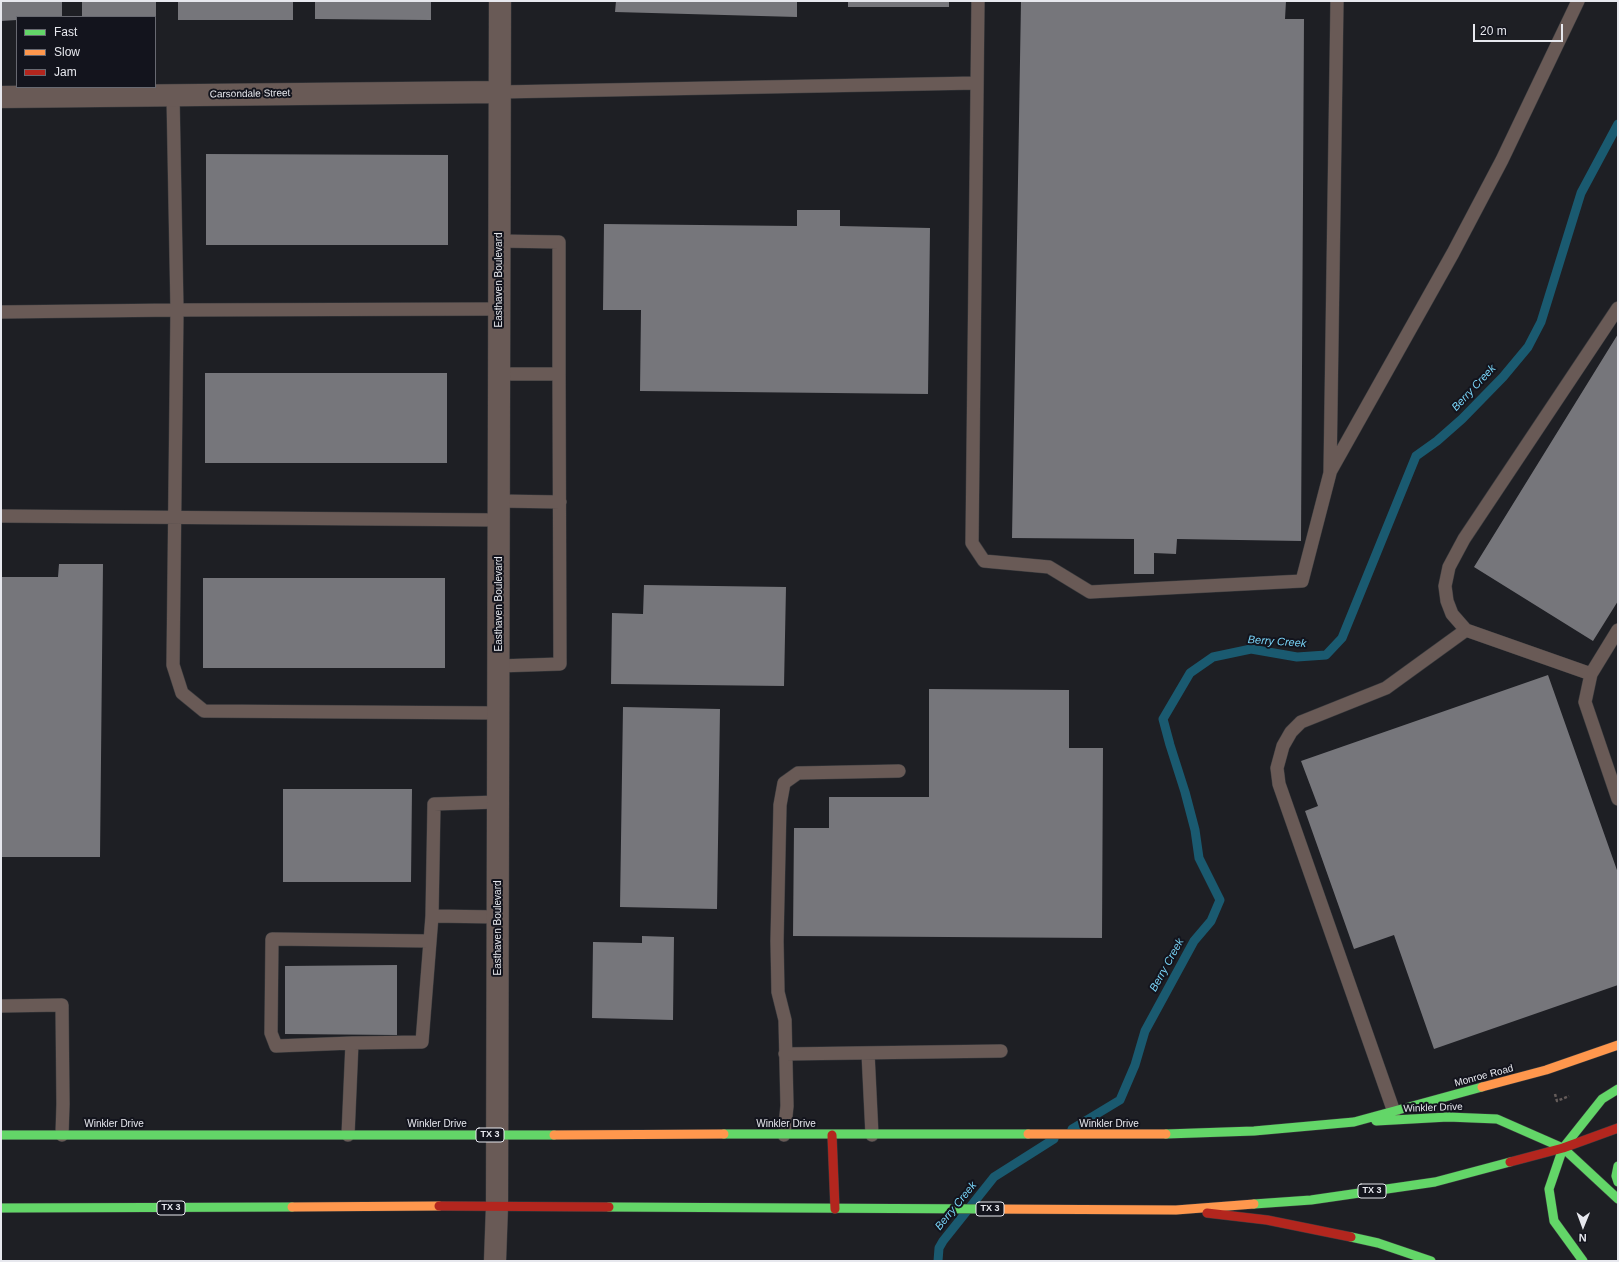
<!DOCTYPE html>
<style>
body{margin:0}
#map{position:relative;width:1619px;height:1262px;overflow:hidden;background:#1e1f24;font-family:Arial,sans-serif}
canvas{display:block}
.frame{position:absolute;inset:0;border:2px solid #e7e8ee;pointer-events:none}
.legend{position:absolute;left:16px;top:16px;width:140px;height:72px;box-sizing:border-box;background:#13141d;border:1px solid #686971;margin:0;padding:5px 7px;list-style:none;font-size:12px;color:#e7e8ee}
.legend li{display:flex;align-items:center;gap:8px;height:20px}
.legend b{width:20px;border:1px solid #686971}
.north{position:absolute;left:1563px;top:1206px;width:40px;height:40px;-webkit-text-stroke:3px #13141d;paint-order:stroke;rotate:181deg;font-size:11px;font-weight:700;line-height:16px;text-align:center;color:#e7e8ee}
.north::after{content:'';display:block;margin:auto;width:14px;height:18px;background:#e7e8ee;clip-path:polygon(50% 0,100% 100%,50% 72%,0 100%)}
.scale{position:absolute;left:1473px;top:24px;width:90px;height:18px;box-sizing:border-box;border:2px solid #e7e8ee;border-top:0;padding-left:5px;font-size:12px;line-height:14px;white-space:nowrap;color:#e7e8ee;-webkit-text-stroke:3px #13141d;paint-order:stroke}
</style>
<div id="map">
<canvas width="1619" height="1262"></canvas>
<div class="frame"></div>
<ul class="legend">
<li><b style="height:5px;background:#63d668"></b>Fast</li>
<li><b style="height:5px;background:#ff974d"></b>Slow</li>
<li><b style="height:5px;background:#b3261e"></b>Jam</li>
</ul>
<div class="north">N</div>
<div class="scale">20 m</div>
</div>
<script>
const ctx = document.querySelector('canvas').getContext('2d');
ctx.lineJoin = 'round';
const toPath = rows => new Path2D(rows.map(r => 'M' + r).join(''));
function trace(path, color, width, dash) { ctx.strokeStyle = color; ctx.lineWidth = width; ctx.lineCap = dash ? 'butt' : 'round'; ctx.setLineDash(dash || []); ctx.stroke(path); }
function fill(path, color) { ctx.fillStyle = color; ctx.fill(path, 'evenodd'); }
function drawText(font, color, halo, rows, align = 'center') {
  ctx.font = font + ' Arial,sans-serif'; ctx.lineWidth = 4; ctx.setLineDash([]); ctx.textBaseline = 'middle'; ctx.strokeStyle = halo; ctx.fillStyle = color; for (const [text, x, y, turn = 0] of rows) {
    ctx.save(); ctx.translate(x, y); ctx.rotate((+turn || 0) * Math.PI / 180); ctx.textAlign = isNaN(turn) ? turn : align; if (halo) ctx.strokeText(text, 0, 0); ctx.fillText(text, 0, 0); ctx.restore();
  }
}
const stream = toPath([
 [1072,1129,1120,1100,1135,1065,1145,1031,1194,941,1211,921,1220,900,1199,858,1195,830,1185,792,1170,745,1163,719,1190,673,1213,657,1251,649,1297,657,1326,655,1342,638,1416,456,1437,441,1462,419,1503,377,1528,347,1541,322,1581,193,1618,124],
 [938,1261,939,1248,943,1241,994,1177,1054,1139]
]);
const building = toPath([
 [1,1,62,1,62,17,17,17,17,20,1,21],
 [82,1,156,1,156,17,82,17],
 [178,1,293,1,293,20,178,20],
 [315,1,431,1,431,20,315,19],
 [616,1,797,1,797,17,615,12],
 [848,1,949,1,949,7,848,7],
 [1021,1,1286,1,1285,19,1304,19,1301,541,1177,539,1176,554,1154,553,1154,574,1134,574,1134,539,1012,538],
 [206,154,448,155,448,245,206,245],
 [797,210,840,210,840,226,930,228,928,394,640,391,641,310,603,310,604,224,797,226],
 [1618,334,1618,601,1593,641,1474,567],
 [205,373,447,373,447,463,205,463],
 [59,564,103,564,100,857,1,857,1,577,58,577],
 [203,578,445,578,445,668,203,668],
 [644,585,786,587,784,686,611,684,612,613,643,614],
 [1548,675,1618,873,1618,985,1434,1049,1394,935,1354,949,1305,811,1318,806,1301,761],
 [929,689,1069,690,1069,748,1103,748,1102,938,793,936,794,828,829,828,829,797,929,797],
 [623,707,720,709,717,909,620,907],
 [283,789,412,789,411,882,283,882],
 [642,936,674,937,673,1020,592,1018,593,942,642,943],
 [397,965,397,1035,285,1034,285,966]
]);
const path = toPath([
 [1555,1094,1557,1101,1569,1096]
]);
const lane = toPath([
 [978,1,972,543,984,561,1049,567,1090,592,1302,581,1330,473,1337,1],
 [500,92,977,83],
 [173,95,177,310,173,665,182,693,204,711,498,713],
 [1,312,177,310,499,309],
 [499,374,559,374,559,242,499,241],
 [1330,472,1453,253,1502,160,1578,1],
 [499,501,560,502],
 [1,516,499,520],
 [1466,630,1452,614,1447,601,1445,586,1449,567,1464,539,1618,308],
 [1618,630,1591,674,1585,702,1618,799],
 [498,666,560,664,559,374],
 [432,916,434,804,498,802],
 [1,1006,62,1005,63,1104,62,1135],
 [352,1043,276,1046,271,1033,272,939,429,941],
 [868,1053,872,1135],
 [785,1054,1001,1051],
 [1394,1112,1279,784,1277,768,1283,746,1291,732,1301,722,1386,688,1466,630,1591,674],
 [348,1135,352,1043,422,1042,432,916,498,917],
 [784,1135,787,1106,785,1020,778,992,777,941,780,805,784,783,798,773,899,771]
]);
const street = toPath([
 [1,97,500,92],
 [495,1261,497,1206,500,1]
]);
const fast = toPath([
 [1376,1121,1448,1117,1497,1119,1563,1148,1618,1199],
 [724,1134,1028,1134],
 [1166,1134,1254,1131,1354,1122,1482,1087],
 [1,1135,554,1135],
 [1618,1166,1616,1176,1618,1182],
 [1254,1204,1311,1200,1435,1182,1510,1162],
 [609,1207,988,1209],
 [1,1208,292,1207],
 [1351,1237,1378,1243,1431,1261],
 [1583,1261,1554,1221,1549,1189,1563,1148,1602,1099,1618,1089]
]);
const slow = toPath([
 [1482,1087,1546,1070,1618,1045],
 [1028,1134,1166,1134],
 [554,1135,724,1134],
 [292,1207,439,1206],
 [988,1209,1176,1210,1254,1204]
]);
const jam = toPath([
 [832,1135,835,1209],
 [1510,1162,1563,1148,1618,1128],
 [439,1206,609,1207],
 [1207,1213,1267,1220,1351,1237]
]);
const shields = [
 [490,1135,28],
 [1372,1191,28],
 [171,1208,28],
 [990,1209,28]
];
const shieldNames = [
 ["TX 3",490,1135],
 ["TX 3",1372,1191],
 ["TX 3",171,1208],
 ["TX 3",990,1209]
];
const streetNames = [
 ["Carsondale Street",250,94,-1],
 ["Easthaven Boulevard",499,280,-90],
 ["Easthaven Boulevard",499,604,-90],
 ["Easthaven Boulevard",498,928,-90],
 ["Monroe Road",1484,1076,-15],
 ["Winkler Drive",1433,1108,-2],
 ["Winkler Drive",114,1124],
 ["Winkler Drive",437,1124],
 ["Winkler Drive",786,1124],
 ["Winkler Drive",1109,1124]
];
const waterNames = [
 ["Berry Creek",1474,388,-47],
 ["Berry Creek",1277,642,4],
 ["Berry Creek",1167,965,-61],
 ["Berry Creek",956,1206,-51]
];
trace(stream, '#1a5a70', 9);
fill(building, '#76767b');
trace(lane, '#3b3c3f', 14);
trace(street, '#3b3c3f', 23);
trace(fast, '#3b3c3f', 10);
trace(slow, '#3b3c3f', 10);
trace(jam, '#3b3c3f', 10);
trace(path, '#655c5a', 2.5, [3, 2]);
trace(lane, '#695a56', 13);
trace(street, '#695a56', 22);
trace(fast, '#63d668', 9);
trace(slow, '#ff974d', 9);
trace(jam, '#b3261e', 9);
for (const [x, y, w] of shields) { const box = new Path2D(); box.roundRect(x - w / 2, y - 7, w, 14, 3); ctx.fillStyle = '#13141d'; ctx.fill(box); trace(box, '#e7e8ee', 1); }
drawText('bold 9px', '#e7e8ee', null, shieldNames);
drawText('10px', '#e7e8ee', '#13141d', streetNames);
drawText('italic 11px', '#79d4f7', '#13141d', waterNames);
</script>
